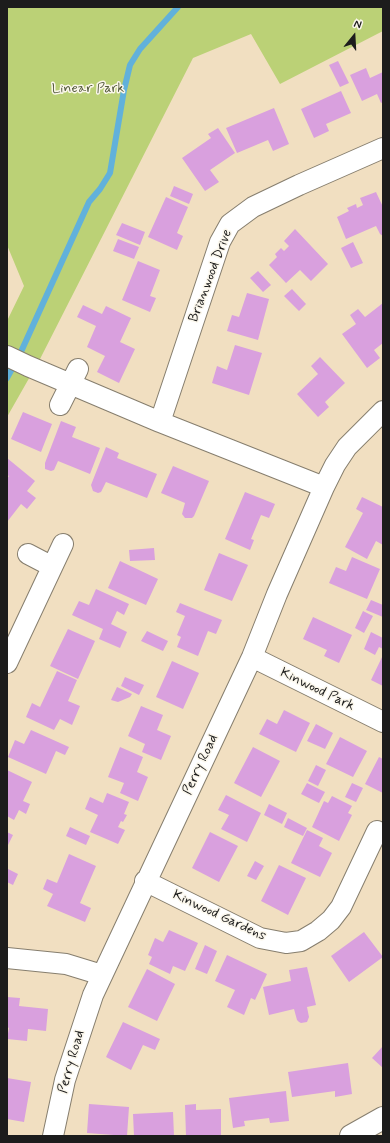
<!DOCTYPE html>
<style>
body{margin:0}
#map{position:relative;width:390px;height:1143px;overflow:hidden;background:#f1dfc1;font-family:Mynerve,sans-serif}
canvas{display:block}
.frame{position:absolute;inset:0;border:8px solid #1c1c1c;pointer-events:none}
.north{position:absolute;left:334px;top:16px;width:40px;height:40px;-webkit-text-stroke:3px #fbf7ec;paint-order:stroke;rotate:18deg;font-size:11px;font-weight:700;line-height:16px;text-align:center;color:#1c1c1c}
.north::after{content:'';display:block;margin:auto;width:14px;height:18px;background:#1c1c1c;clip-path:polygon(50% 0,100% 100%,50% 72%,0 100%)}
</style>
<div id="map">
<canvas width="390" height="1143"></canvas>
<div class="frame"></div>
<div class="north">N</div>
</div>
<script>
const ctx = document.querySelector('canvas').getContext('2d');
ctx.lineJoin = 'round';
function fill(path, color) { ctx.fillStyle = color; ctx.fill(path, 'evenodd'); }
const toPath = rows => new Path2D(rows.map(r => 'M' + r).join(''));
function trace(path, color, width, dash) { ctx.strokeStyle = color; ctx.lineWidth = width; ctx.lineCap = dash ? 'butt' : 'round'; ctx.setLineDash(dash || []); ctx.stroke(path); }
function drawText(font, color, halo, rows, align = 'center') {
  ctx.font = font + ' Mynerve,sans-serif'; ctx.lineWidth = 3; ctx.setLineDash([]); ctx.textBaseline = 'middle'; ctx.strokeStyle = halo; ctx.fillStyle = color; for (const [text, x, y, turn = 0] of rows) {
    ctx.save(); ctx.translate(x, y); ctx.rotate((+turn || 0) * Math.PI / 180); ctx.textAlign = isNaN(turn) ? turn : align; if (halo) ctx.strokeText(text, 0, 0); ctx.fillText(text, 0, 0); ctx.restore();
  }
}
const green = toPath([
 [7,7,383,7,383,31,280,84,251,34,193,58,40,359,7,417,7,321,24,286,7,245]
]);
const stream = toPath([
 [20,354,89,202,100,189,110,173,124,90,130,65,140,49,178,7],
 [7,378,14,365]
]);
const building = toPath([
 [338,61,349,83,340,87,329,65],
 [366,68,370,78,383,72,383,102,381,103,377,94,362,101,350,75],
 [341,91,351,113,326,124,329,131,314,138,301,109],
 [274,108,289,144,273,151,268,140,237,153,226,128],
 [218,128,235,153,210,170,219,182,205,191,182,158,211,138,208,134],
 [174,186,193,194,189,204,170,196],
 [376,192,383,207,383,236,380,234,376,226,346,239,337,217,349,211,347,208,356,204,357,208,363,205,360,198],
 [166,197,188,207,177,233,183,236,177,250,148,237],
 [122,223,145,232,140,245,116,235],
 [295,229,328,264,311,281,300,270,286,283,269,265,277,257,275,254,281,248,284,251,289,246,284,241],
 [118,239,139,247,134,259,113,251],
 [353,242,363,263,351,268,341,248],
 [138,261,160,270,150,296,156,298,150,312,122,300],
 [258,271,271,285,263,292,250,278],
 [292,289,306,304,299,311,284,296],
 [247,293,269,299,258,340,227,331,232,315,239,317],
 [383,303,383,343,374,350,380,358,367,368,342,334,356,324,350,315,358,309,365,317],
 [83,305,102,314,106,306,131,318,120,342,135,349,119,383,97,372,105,356,87,347,96,326,77,317],
 [235,345,262,353,249,395,212,383,217,366,227,370],
 [320,357,345,383,325,402,329,407,318,417,297,394,318,374,311,366],
 [23,412,52,424,41,452,11,439],
 [61,421,76,427,72,437,100,448,90,474,58,461,54,470,51,471,45,469,45,463],
 [106,447,119,453,117,458,157,474,147,498,106,482,101,492,98,493,93,491,91,485],
 [7,458,35,481,27,491,36,498,27,509,21,504,7,522,7,479,9,476,7,475],
 [173,466,209,481,194,516,192,518,185,518,182,514,185,503,161,493],
 [245,492,275,504,269,518,261,515,251,539,254,540,250,550,225,539],
 [362,497,383,507,383,545,376,541,367,559,345,547,363,513,356,509],
 [154,548,155,560,130,561,129,550],
 [219,553,248,565,232,601,204,590],
 [352,557,380,569,367,599,329,583,336,567,346,571],
 [120,561,158,579,146,605,108,588],
 [96,589,129,604,124,615,117,611,111,624,127,632,120,648,99,639,103,629,72,615,79,601,89,605],
 [371,600,383,605,383,617,366,610],
 [180,603,222,620,216,634,208,631,198,656,177,647,181,637,177,635,185,616,176,612],
 [363,611,373,616,364,633,355,628],
 [313,617,352,635,339,663,324,656,327,650,303,639],
 [68,629,95,641,78,679,50,666],
 [147,631,168,641,163,651,141,641],
 [371,632,383,638,383,649,379,647,375,655,364,649],
 [383,655,383,686,371,680],
 [172,661,199,673,183,709,156,697],
 [57,671,77,680,68,701,80,706,72,725,60,719,54,730,26,717,32,703,40,707],
 [125,677,144,685,139,695,121,686],
 [117,687,132,694,130,697,118,702,111,700],
 [141,706,163,715,157,730,171,736,161,760,142,752,145,744,128,736],
 [284,710,310,723,296,752,259,734,267,719,277,724],
 [316,724,333,733,325,749,307,741],
 [31,730,69,747,65,755,56,751,46,774,8,757,15,740,24,744],
 [340,737,367,751,353,777,326,764],
 [120,747,143,757,137,772,148,777,138,801,120,793,124,783,108,777],
 [253,747,280,761,261,797,234,783],
 [379,757,383,759,383,793,365,784],
 [316,765,326,770,318,786,308,781],
 [7,770,32,782,23,801,30,804,26,814,19,810,14,820,7,816],
 [307,783,325,792,319,803,301,794],
 [352,783,363,788,356,802,345,797],
 [107,793,129,802,124,814,127,815,123,822,121,821,118,827,125,830,118,844,90,832,98,815,85,809,90,797,103,803],
 [226,795,261,813,247,842,221,829,229,815,218,810],
 [332,796,352,806,348,813,352,815,339,841,312,827,324,801,328,803],
 [269,804,287,813,282,824,264,815],
 [288,818,307,828,303,836,284,827],
 [70,827,90,836,86,845,66,836],
 [307,830,323,838,319,846,332,853,320,877,291,863],
 [7,832,13,835,7,847],
 [210,832,238,846,219,882,192,868],
 [69,854,96,866,80,903,91,908,85,922,47,906,53,894,43,889,47,879,57,883],
 [255,861,264,866,256,880,247,876],
 [279,865,306,878,288,915,261,901],
 [8,869,18,874,13,885,7,882],
 [169,930,198,943,185,971,173,966,170,974,149,964,152,957,148,955,155,938,163,942],
 [364,932,383,957,349,982,331,956],
 [205,945,217,951,207,974,195,969],
 [227,955,267,974,255,1000,251,998,244,1015,227,1007,235,990,215,981],
 [307,967,316,1005,307,1007,309,1017,307,1022,301,1023,299,1022,297,1020,294,1009,269,1015,263,987,291,981,289,970],
 [147,969,175,984,157,1021,128,1007],
 [7,997,20,998,19,1006,48,1009,46,1031,28,1029,27,1041,7,1039,9,1028,7,1027],
 [123,1022,160,1039,155,1050,143,1045,131,1070,106,1057],
 [383,1046,383,1068,372,1058],
 [348,1063,352,1094,335,1097,335,1091,292,1097,288,1072],
 [7,1078,31,1082,24,1122,7,1119],
 [286,1091,289,1121,270,1123,269,1118,244,1121,245,1126,233,1128,229,1098],
 [89,1104,129,1107,127,1136,87,1133],
 [196,1104,196,1110,221,1109,221,1136,186,1136,185,1105],
 [173,1112,174,1136,134,1136,133,1114]
]);
const street = toPath([
 [7,356,28,366,160,422,324,487],
 [60,405,78,369],
 [160,422,220,242,230,224,253,207,299,185,383,148],
 [28,554,51,566],
 [252,657,383,722],
 [7,663,63,544],
 [145,881,260,938,286,943,301,941,318,931,331,920,341,907,377,831],
 [7,958,66,964,102,975],
 [53,1136,65,1080,93,995,252,657,277,594,324,487,335,465,347,447,383,411]
]);
const secondary = toPath([
 [351,1136,383,1118]
]);
const parkNames = [
 ["Linear Park",88,89]
];
const streetNames = [
 ["Brianwood Drive",211,276,-69],
 ["Kinwood Park",317,690,26],
 ["Perry Road",201,765,-65],
 ["Kinwood Gardens",219,916,25],
 ["Perry Road",72,1062,-74]
];
fill(green, '#bbd176');
trace(stream, '#61b1db', 6);
fill(building, '#d9a0de');
trace(street, '#867e6e', 22);
trace(secondary, '#867e6e', 24);
trace(street, '#fff', 20);
trace(secondary, '#fff', 22);
drawText('14px', '#545b3c', '#fbf7ec', parkNames);
drawText('14px', '#1c1c1c', '#fbf7ec', streetNames);
</script>
